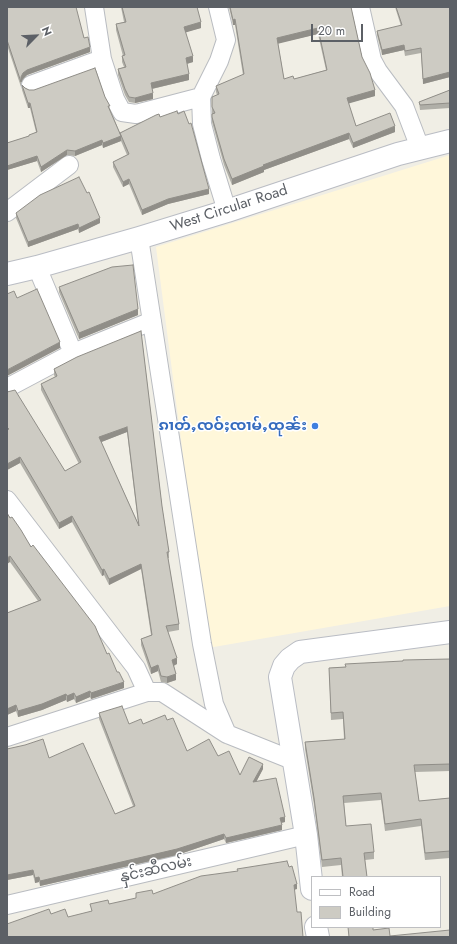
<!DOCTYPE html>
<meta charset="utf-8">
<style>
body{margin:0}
#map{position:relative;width:457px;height:944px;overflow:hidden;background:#f0eee5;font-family:Jost,sans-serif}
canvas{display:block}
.frame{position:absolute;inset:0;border:8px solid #5c6066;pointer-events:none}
.legend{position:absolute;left:311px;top:876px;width:130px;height:52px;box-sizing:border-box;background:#fff;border:1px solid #bebfc2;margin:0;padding:5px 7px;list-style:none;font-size:12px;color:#5c6066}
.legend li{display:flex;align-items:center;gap:8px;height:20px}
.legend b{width:20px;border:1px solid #bebfc2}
.north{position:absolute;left:16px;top:16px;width:40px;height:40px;-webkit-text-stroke:3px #fff;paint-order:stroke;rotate:66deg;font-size:11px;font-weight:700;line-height:16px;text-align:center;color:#5c6066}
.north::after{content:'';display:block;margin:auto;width:14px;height:18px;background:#5c6066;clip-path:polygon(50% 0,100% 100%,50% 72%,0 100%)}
.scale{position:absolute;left:311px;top:24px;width:52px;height:18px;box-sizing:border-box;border:2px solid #5c6066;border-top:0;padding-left:5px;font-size:12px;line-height:14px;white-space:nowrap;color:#5c6066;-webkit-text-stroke:3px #fff;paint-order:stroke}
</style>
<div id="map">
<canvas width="457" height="944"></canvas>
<div class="frame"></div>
<ul class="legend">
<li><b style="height:5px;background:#fff"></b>Road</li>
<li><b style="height:11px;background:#cdcbc3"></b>Building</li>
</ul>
<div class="north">N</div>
<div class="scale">20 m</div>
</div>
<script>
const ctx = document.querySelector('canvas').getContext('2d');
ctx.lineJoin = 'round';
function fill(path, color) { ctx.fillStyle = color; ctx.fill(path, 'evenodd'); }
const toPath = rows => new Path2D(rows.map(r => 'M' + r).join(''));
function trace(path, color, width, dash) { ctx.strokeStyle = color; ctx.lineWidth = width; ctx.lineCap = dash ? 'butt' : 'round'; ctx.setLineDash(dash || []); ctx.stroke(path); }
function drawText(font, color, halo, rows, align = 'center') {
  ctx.font = font + ' Jost,"Noto Sans Myanmar",sans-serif'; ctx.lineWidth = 3; ctx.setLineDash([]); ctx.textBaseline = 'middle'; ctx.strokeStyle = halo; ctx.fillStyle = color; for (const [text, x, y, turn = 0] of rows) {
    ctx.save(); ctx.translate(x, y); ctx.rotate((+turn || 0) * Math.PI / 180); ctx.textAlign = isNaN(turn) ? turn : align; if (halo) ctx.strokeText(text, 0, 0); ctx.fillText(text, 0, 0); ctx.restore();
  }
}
const commercial = toPath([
 [450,155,450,606,208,648,156,247]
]);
const street = toPath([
 [94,7,102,59,115,99,122,112,136,114,201,97,202,124,211,159,227,211],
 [360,7,372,60,378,71,404,106,420,148],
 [31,85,102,59],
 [201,97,219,61,226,40,218,7],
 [7,212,69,165],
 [139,238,202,644,214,704,227,734,292,760],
 [37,267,73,353],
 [7,388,73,353,152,321],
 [7,500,136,668,147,692,162,692,227,734],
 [7,737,147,692],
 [7,905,306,835]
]);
const secondary = toPath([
 [7,274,37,267,139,238,227,211,398,154,450,141],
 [312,889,306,835,280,677,284,666,290,659,300,652,450,632],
 [316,927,318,937]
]);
const wall = toPath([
 [7,7,84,38,90,52,27,75,23,79,21,82,21,87,7,45],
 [121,7,197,7,201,28,185,32,193,62,187,64,189,80,152,89,153,99,135,103,129,102,125,95,118,75,118,69,124,67,122,62,122,56,123,56,116,30,116,24,124,22],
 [229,7,351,7,362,57,375,96,348,103,356,126,395,132,353,148,349,139,264,170,264,172,232,185,224,165,212,122,212,97,217,95,216,92,216,86,243,75,235,25,233,25],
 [318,34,326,70,294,79,284,79,278,43],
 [395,7,450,7,450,77,423,84,421,53,405,56,404,50,382,55,377,35,377,31,401,26],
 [22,85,25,88,29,90,105,97,120,133,160,117,209,194,168,204,142,215,129,184,123,187,113,167,113,162,127,155,121,141,103,148,102,145,75,156,67,155,41,172,37,161,7,170,7,143,29,136,36,132,30,108,28,108,22,90],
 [450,90,450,108,420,110,419,102],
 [16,213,100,223,79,233,78,229,28,247,16,218],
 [59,287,138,315,79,339,59,292],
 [141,331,162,506,169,552,169,558,168,558,179,624,179,630,168,632,177,664,174,666,176,680,167,683,161,682,158,671,151,674,141,645,141,639,151,635,141,569,109,585,104,575,102,576,72,522,59,529,20,463,7,470,7,392,65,471,79,464,41,390,41,384,55,377,54,375,54,369],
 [127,432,138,523,101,442],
 [7,513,107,654,124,688,91,699,90,697,76,703,74,699,67,702,66,700,42,710,18,717,16,711,7,715,7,613,38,601,10,562],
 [450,659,450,773,450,771,415,772,419,801,450,798,450,858,425,860,421,826,385,831,381,800,344,803,346,826,374,852,374,859,365,860,367,877,342,877,341,865,322,867,314,805,305,749,305,742,344,739,343,719,331,720,329,668],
 [99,713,129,724,143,724,167,720,187,751,218,756,240,775,263,769,256,782,285,822,281,823,282,830,226,843,224,839,177,855,40,886,39,882,35,883,33,875,7,880,7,749,49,758,115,814,133,806,99,719]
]);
const shadedWall = toPath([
 [235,19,235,25,233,25,233,20],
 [201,22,201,28,184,33,184,27],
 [318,28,318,34,277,44,277,38],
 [404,45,404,50,382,55,382,50],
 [90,47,90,52,27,75,23,79,21,83,21,77,23,73,27,70],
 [193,56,193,62,186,64,186,58],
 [450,72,450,77,423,84,423,79],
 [189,74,189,80,151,89,151,83],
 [375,90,375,96,347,104,347,98],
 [153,93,153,99,135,103,135,98],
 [28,103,30,103,30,108,28,108],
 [395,126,395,132,353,148,353,143],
 [349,133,349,139,264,170,264,172,232,185,232,179,263,165],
 [121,136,121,141,103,148,103,143],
 [102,140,102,145,75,156,75,151],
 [67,150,67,155,41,172,41,167],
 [37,156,37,161,7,170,7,166],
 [129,179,129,184,123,187,123,182],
 [209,189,209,194,168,204,142,215,142,210,168,199],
 [100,218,100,223,79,233,79,228],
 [78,224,78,229,28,247,28,242],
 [138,309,138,315,79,339,79,333],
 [60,342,60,348,7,376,7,370],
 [127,427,127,432,99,443,99,437],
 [20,457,20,463,7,470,7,464],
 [72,516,72,522,59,529,59,523],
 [10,556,10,562,7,564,7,558],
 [141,564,141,569,109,585,109,579],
 [104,569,104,575,102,576,102,570],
 [177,658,177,664,172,666,172,660],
 [158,665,158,671,151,674,151,668],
 [176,674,176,680,167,683,167,677],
 [124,682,124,688,91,699,91,693],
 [90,691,90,697,76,703,76,697],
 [74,693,74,699,67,702,67,696],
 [66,694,66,700,42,710,18,717,18,711],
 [16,705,16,711,7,715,7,709],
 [263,764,263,769,253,788,253,782],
 [285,817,285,822,280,823,280,818],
 [282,825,282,830,226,843,226,838],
 [224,834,224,839,177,855,40,886,40,881],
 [33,870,33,875,7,880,7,875],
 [39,877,39,882,35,883,35,878],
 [297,884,297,889,294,890,294,885]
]);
const building = toPath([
 [7,7,76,7,84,38,88,37,90,47,27,70,23,73,21,77,21,82,7,40,7,7],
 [122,7,197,7,201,22,184,27,193,56,186,58,189,74,151,83,153,93,135,98,129,97,125,89,118,69,126,67,122,56,125,55,116,24,126,22,122,7],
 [230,7,351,7,362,57,370,73,375,90,347,98,356,126,390,113,395,126,353,143,349,133,263,165,264,166,232,179,224,159,212,117,212,114,215,113,212,107,212,97,219,94,216,86,244,74,235,19,233,20,230,7],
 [318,28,327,70,294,79,293,76,284,79,277,38,318,28],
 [396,7,450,7,450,72,423,79,421,48,405,51,404,45,382,50,377,31,402,25,396,7],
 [95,68,105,97,110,106,108,106,121,136,103,143,102,140,75,151,67,150,41,167,37,156,7,166,7,143,29,136,29,135,37,132,30,103,28,103,22,85,25,88,29,90,34,90,95,68],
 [450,90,450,103,420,105,419,102,450,90],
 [177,111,178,114,184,111,189,124,191,123,209,189,168,199,142,210,129,179,123,182,113,162,129,154,120,133,156,115,159,114,160,117,177,111],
 [79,177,87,193,89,192,100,218,79,228,78,224,28,242,16,213,40,195,79,177],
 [133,265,138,309,79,333,59,287,112,267,133,265],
 [37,289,60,342,7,370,7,294,14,291,17,298,37,289],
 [141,331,162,506,169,552,167,552,179,624,166,626,177,658,172,660,176,674,167,677,161,676,158,665,151,668,141,639,152,635,141,564,109,579,104,569,102,570,72,516,59,523,20,457,7,464,7,430,9,429,7,427,7,392,15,390,65,471,81,462,41,384,57,376,54,369,77,357,141,331],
 [127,427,139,526,99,437,127,427],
 [7,513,10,518,12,517,21,530,31,547,33,545,95,626,107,654,109,653,117,672,119,672,124,682,91,693,90,691,76,697,74,693,67,696,66,694,42,704,18,711,16,705,7,709,7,613,41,600,10,556,7,558,7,513],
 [450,659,450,766,450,764,414,765,419,801,450,798,450,851,425,853,421,819,385,824,381,793,343,796,346,826,371,824,374,852,364,853,367,877,343,877,341,858,322,860,314,798,305,742,345,739,343,712,331,713,329,668,346,667,345,664,403,661,403,660,450,659],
 [122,706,129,724,141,719,143,724,165,715,167,720,173,718,187,751,209,739,218,756,229,751,240,775,249,757,263,764,253,782,276,778,285,817,280,818,282,825,226,838,224,834,177,849,40,881,39,877,35,878,33,870,7,875,7,749,25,745,43,739,49,758,83,743,115,814,135,806,99,713,122,706],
 [287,861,289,867,292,866,297,884,294,885,297,912,301,912,303,937,7,937,7,924,49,909,51,914,65,909,68,917,92,911,90,904,108,900,109,904,136,898,136,893,152,890,153,894,201,876,238,871,237,869,287,861],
 [348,927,373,927,373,930,389,928,390,936,450,930,450,937,349,937,348,927]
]);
const markers = [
 [315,426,4,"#3f7fe0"]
];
const streetNames = [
 ["West Circular Road",229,209,-18],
 ["နှင်းဆီလမ်း",156,870,-13]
];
const shopNames = [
 ["ၵၢတ်ႇၸဝ်ႈၸၢမ်ႇထုၼ်း",307,426]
];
fill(commercial, '#fff7da');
trace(street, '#b9bcc1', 20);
trace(secondary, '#babdc4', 24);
trace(street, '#fff', 18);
trace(secondary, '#fff', 22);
fill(wall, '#b0afa8');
fill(shadedWall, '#908e88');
fill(building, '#cdcbc3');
trace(building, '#908e88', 1);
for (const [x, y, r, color] of markers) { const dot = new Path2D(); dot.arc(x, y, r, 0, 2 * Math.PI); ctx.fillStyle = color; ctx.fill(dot); trace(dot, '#fff', 1.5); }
drawText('15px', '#5c6066', '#fff', streetNames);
drawText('bold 15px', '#366cbe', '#fff', shopNames, 'right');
</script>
